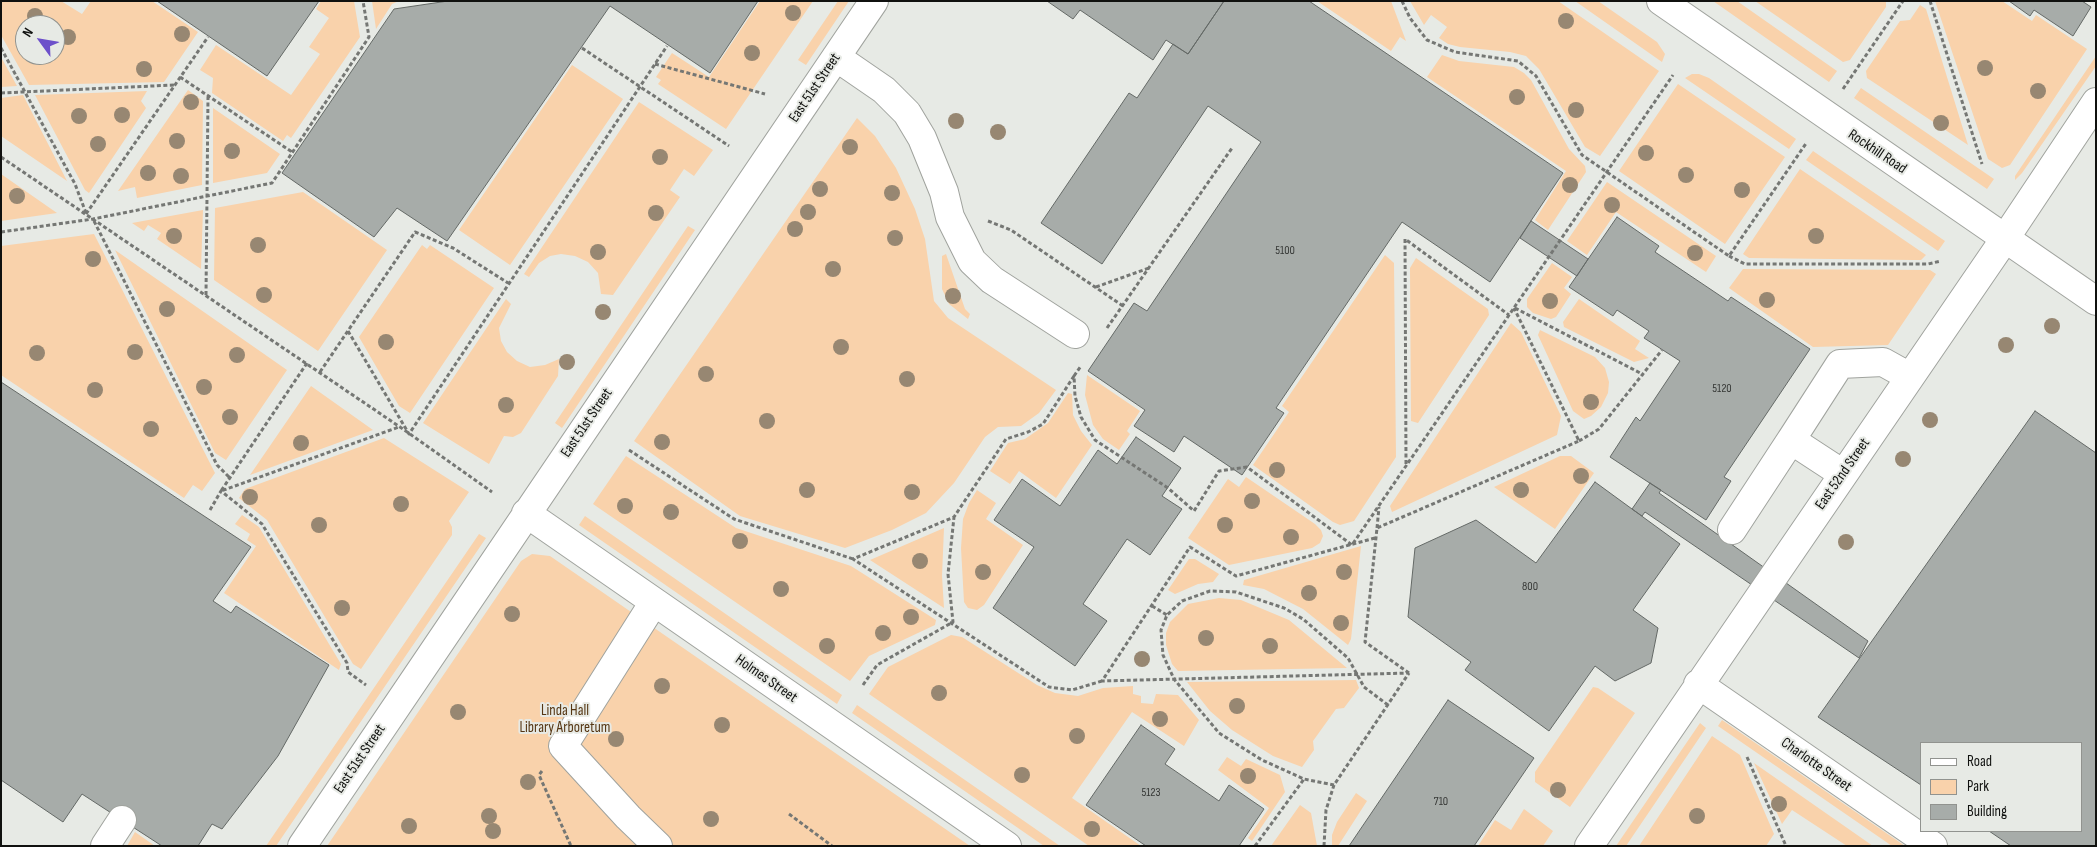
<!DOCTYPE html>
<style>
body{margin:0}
#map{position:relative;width:2097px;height:847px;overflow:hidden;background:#e7eae5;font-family:"Sofia Sans Condensed",sans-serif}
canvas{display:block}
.frame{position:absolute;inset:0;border:2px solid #10110f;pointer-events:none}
.legend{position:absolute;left:1920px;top:742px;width:162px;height:90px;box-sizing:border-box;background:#e7eae5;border:1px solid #91938f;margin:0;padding:6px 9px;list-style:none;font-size:15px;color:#10110f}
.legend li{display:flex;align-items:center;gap:10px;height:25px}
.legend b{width:25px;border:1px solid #91938f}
.north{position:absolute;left:15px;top:15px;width:50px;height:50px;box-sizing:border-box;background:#e7eae5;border:1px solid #91938f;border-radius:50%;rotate:302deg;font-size:14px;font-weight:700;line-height:20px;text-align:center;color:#10110f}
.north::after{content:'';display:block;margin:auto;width:18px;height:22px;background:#6d50ca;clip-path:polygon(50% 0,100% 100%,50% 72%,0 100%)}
</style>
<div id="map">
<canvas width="2097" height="847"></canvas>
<div class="frame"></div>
<ul class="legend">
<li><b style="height:6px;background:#fff"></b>Road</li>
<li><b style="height:14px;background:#f9d2ab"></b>Park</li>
<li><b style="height:14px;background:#a7aca9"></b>Building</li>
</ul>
<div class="north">N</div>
</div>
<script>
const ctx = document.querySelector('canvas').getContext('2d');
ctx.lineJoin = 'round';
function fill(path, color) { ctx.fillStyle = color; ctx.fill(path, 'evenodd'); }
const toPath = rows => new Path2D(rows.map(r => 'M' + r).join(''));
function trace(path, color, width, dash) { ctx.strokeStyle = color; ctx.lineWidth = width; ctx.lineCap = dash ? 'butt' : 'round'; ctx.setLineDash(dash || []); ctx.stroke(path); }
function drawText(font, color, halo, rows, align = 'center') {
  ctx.font = font + ' "Sofia Sans Condensed",sans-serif'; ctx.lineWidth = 4; ctx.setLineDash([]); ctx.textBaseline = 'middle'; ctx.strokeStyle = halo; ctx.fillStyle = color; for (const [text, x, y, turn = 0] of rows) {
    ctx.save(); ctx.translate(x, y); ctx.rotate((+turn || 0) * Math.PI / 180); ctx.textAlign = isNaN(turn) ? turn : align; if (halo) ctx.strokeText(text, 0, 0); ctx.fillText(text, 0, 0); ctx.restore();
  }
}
const green = toPath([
 [1,1,61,1,82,14,91,1,152,1,198,32,164,82,29,85,1,35],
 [25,25,55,25,55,55,25,55],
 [321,1,354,1,360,37,291,138,287,135,283,141,212,93,213,78,200,70,216,45,291,95,320,54,309,47,329,18,316,9],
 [372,1,399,1,392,4,376,29],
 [760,1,813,1,726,129,658,84,661,80,656,77,672,53,709,77],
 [838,1,849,1,806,65,798,60],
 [1317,1,1391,1,1406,41,1400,37,1391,51],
 [1410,1,1558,1,1659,71,1600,156,1585,147,1539,69,1526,56,1510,52,1460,47,1448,44,1439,38,1447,27,1431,15,1424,25],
 [1575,1,1598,1,1657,42,1665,54,1662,62],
 [1713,1,1737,1,1837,71,1829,82],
 [1755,1,1886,1,1886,7,1850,60,1843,62],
 [1935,1,2002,1,2032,21,2036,15,2087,49,2010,165,2002,168,1988,159],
 [1920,5,1926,9,1968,145,1867,78,1866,71,1900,21,1910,20],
 [1442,55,1459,61,1514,67,1524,73,1531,80,1569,149,1585,166,1586,172,1548,230,1535,220,1566,171,1427,77],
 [2096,56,2096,66,2022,173,2015,180,2015,176],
 [1,57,17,86,1,87],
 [572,65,623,99,510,265,459,230],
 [1692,74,1699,74,1709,78,1796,139,1789,149,1685,78],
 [1678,84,1785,157,1725,244,1619,171],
 [1861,88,1994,179,1987,189,1854,98],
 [188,90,203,101,202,185,137,198,135,187,118,191],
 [147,91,141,101,146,108,89,193,85,190,35,95],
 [23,95,67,181,1,136,1,98],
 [639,102,713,150,694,176,684,169,670,190,680,197,613,295,601,294,598,273,588,262,575,256,561,254,550,256,539,263,529,277,524,274],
 [213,108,280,154,267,173,213,183],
 [857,118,875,136,896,168,915,209,925,239,934,301,948,318,1056,390,1039,413,1021,426,998,427,985,437,954,483,926,513,892,530,845,548,740,516,634,441],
 [1813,151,1945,241,1938,251,1806,160],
 [1800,169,1926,255,1921,260,1913,260,1749,258,1743,254],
 [1,174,57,213,1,221],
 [1607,182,1716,256,1706,272,1616,212,1587,255,1567,241],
 [303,192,387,250,318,351,214,280,215,208],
 [203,210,201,269,157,239,161,233,148,225,144,231,132,223],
 [688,226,695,230,562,428,555,423],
 [94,234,215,473,202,491,193,485,184,498,1,375,1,246],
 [422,245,427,249,430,245,494,288,410,413,399,406,359,337],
 [115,250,287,370,226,460,215,453],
 [946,254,965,309,970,314,968,319,949,304,942,289,942,256],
 [1385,255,1394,263,1396,457,1354,521,1340,525,1333,522,1253,465,1289,412,1282,406],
 [1416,258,1488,309,1489,315,1418,423,1411,421,1410,268],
 [1552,263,1572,277,1564,288,1571,294,1556,317,1551,319,1533,313,1527,307,1527,299],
 [1743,269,1930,270,1936,274,1888,345,1813,347,1729,288],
 [506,299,511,304,499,328,501,341,507,352,517,361,530,367,545,365,559,359,558,376,521,433,513,437,504,436,489,464,423,423],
 [1579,299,1640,341,1635,349,1649,358,1634,362,1564,327,1563,322],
 [1511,323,1521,332,1561,416,1557,435,1392,512,1390,506],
 [1540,330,1595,357,1605,368,1609,382,1608,393,1601,407,1591,416,1584,419,1573,411,1538,335],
 [1087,375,1140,411,1127,431,1130,434,1119,450,1103,439,1093,425,1085,395],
 [311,386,373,430,250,475],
 [1068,393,1072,394,1073,415,1081,431,1092,445,1056,498,1019,471,1010,484,990,471,1008,443,1025,439,1048,423],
 [384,438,469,492,449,521,452,527,452,535,361,669,353,664,267,520,239,498,245,489],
 [626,456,736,528,851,566,936,620,935,625,869,656,850,681,593,504],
 [1560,456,1571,456,1594,473,1555,529,1494,487],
 [1246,477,1315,524,1321,530,1323,536,1320,543,1312,548,1229,565,1188,538,1228,479,1239,487],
 [977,490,996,503,986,519,1023,545,984,605,977,610,968,608,964,602,961,548,963,519,969,503],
 [242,515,259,527,341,664,339,670,224,593,256,546,247,540,250,534,235,524],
 [585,516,842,695,837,704,579,525],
 [944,528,942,576,944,608,870,560],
 [479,534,486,538,276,846,266,846],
 [1361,546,1351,639,1348,645,1303,609,1264,589,1243,585,1244,580],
 [532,554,550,556,970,846,327,846,521,561],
 [1189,559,1195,559,1219,574,1213,582,1198,584,1175,594,1168,590],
 [1219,598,1241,600,1289,620,1347,668,1178,671,1172,664,1166,645,1166,633,1170,622,1188,604],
 [951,635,962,637,1037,685,1055,693,1078,696,1103,688,1133,686,1133,694,1141,696,1141,703,1153,704,1156,694,1178,695,1199,720,1184,746,1132,712,1072,798,1141,846,1089,846,869,694,888,667],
 [1356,680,1359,688,1344,708,1336,709,1313,741,1314,750,1302,767,1273,756,1232,730,1210,711,1187,682],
 [1593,687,1598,688,1635,713,1570,807,1535,782,1535,772],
 [857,705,1060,846,1044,846,852,713],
 [1722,720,1905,846,1892,846,1718,726],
 [1700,723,1706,728,1626,846,1616,846],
 [1712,736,1740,755,1774,834,1766,846,1639,846],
 [1227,757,1241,766,1246,759,1280,775,1285,792,1252,841,1248,838,1269,808,1218,770],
 [1754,763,1873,846,1847,846,1792,810,1782,824],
 [1356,793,1367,801,1338,846,1332,846,1332,835,1337,822],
 [1300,805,1311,813,1317,846,1271,846],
 [1524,809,1553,831,1543,846,1478,846,1495,820,1511,830],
 [135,832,155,846,127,846]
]);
const building = toPath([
 [157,1,319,1,267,76,157,1],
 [448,1,758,1,710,73,610,6,447,241,397,208,374,237,282,173,394,9,448,1],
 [1047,1,1224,1,1188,54,1166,40,1153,60,1080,10,1073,19,1047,1],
 [1224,1,1309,1,1563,173,1490,282,1402,222,1276,408,1284,413,1242,475,1184,436,1174,452,1134,426,1145,410,1088,371,1134,303,1147,311,1261,142,1208,106,1102,264,1041,223,1129,93,1137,98,1173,44,1188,54,1224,1],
 [2009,1,2082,1,2091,7,2073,36,2034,10,2030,16,2009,1],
 [1617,217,1659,246,1655,252,1728,301,1731,297,1810,349,1724,477,1731,481,1706,520,1610,457,1636,417,1640,421,1680,361,1644,338,1649,331,1617,310,1613,316,1569,287,1617,217],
 [1531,221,1588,259,1577,276,1520,238,1531,221],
 [1,382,251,547,213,601,231,613,236,606,329,665,278,756,222,829,212,824,198,846,162,846,82,794,63,822,1,780,1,382],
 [2035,411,2096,453,2096,846,2011,846,1989,831,2081,831,2081,743,1921,743,1921,785,1818,717,2035,411],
 [1136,437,1181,468,1162,496,1182,509,1150,555,1127,539,1083,604,1107,621,1075,666,993,608,1034,547,994,520,1022,479,1060,506,1098,450,1117,464,1136,437],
 [1595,482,1680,544,1633,610,1658,628,1651,663,1615,681,1595,666,1549,731,1465,670,1471,662,1408,617,1415,548,1476,520,1536,563,1595,482],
 [1650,483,1661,490,1659,493,1868,641,1859,658,1645,512,1642,516,1632,509,1650,483],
 [1448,700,1534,758,1474,846,1349,846,1448,700],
 [1141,725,1175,749,1165,764,1219,801,1229,785,1264,809,1239,846,1146,846,1086,805,1141,725]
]);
const path = toPath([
 [1402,1,1410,18,1427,40,1455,52,1518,61,1536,76,1582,155,1729,256,1807,142],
 [1930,1,1982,164],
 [1,48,75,184,86,213],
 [582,48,729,146],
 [655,64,765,94],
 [180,77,292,152],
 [1843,89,1903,1],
 [1,93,174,85],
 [1,157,400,427,492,492],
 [86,214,208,37],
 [94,221,217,465,230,478],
 [988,221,1011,230,1123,306],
 [1,232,93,219,272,183,369,37,363,1],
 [1729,256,1745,264,1928,264,1941,261],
 [1096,287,1149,268],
 [206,295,208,97],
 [1515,308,1644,375],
 [1107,328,1232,148],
 [348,331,409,434,667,46],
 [307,363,221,491,399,427],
 [320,372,415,232,453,248,508,283],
 [1074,376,1081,366],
 [1579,441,1599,429,1662,350],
 [629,450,734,519,853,559],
 [1406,464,1405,239,1509,315],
 [210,510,221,491,262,524,347,663,348,672,366,685],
 [1377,528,1379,507],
 [1375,538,1236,576,1190,547,1102,681,1409,673],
 [1152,606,1167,615],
 [1409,673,1365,642,1377,528,1579,441,1514,308],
 [1102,681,1072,690,1049,687,853,559,954,517,1006,439,1028,432,1043,424,1074,376,1075,396,1081,417,1095,440,1168,488,1194,511,1219,471,1247,467,1352,545,1673,75],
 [863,685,877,665,953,622,948,574,954,517],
 [1388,705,1364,687,1348,658,1303,619,1284,608,1236,592,1210,591,1182,601,1167,615,1161,630,1163,655,1174,679,1219,733,1262,760,1304,779,1334,785,1409,673],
 [1747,757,1786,846],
 [542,771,539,775,571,846],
 [789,814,832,846],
 [1255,846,1304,779],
 [1324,846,1326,810,1334,785]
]);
const minor = toPath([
 [836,57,884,90,907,113,922,138,944,192,950,217,972,261,992,280,1075,334],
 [1843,474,1791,440,1840,364,1883,362,1910,377],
 [526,513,1007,846],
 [1732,530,1791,440],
 [654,602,563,746,628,817,658,846],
 [1698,684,1933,846],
 [105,846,122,820],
 [302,846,874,1],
 [1589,846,2004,240,2096,102]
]);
const major = toPath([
 [1661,1,2096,301]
]);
const trees = [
 [793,13],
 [35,16],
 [1566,21],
 [182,34],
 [68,37],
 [752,53],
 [1985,68],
 [144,69],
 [2038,91],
 [1517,97],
 [191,102],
 [1576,110],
 [122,115],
 [79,116],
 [956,121],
 [1941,123],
 [998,132],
 [177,141],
 [98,144],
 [850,147],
 [232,151],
 [1646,153],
 [660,157],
 [148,173],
 [1686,175],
 [181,176],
 [1570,185],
 [820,189],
 [1742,190],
 [892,193],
 [17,196],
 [1612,205],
 [808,212],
 [656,213],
 [795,229],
 [174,236],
 [1816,236],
 [895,238],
 [258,245],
 [598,252],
 [1695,253],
 [93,259],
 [833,269],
 [264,295],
 [953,296],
 [1767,300],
 [1550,301],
 [167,309],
 [603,312],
 [2052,326],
 [386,342],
 [2006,345],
 [841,347],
 [135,352],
 [37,353],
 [237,355],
 [567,362],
 [706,374],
 [907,379],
 [204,387],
 [95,390],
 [1591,402],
 [506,405],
 [230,417],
 [1930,420],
 [767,421],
 [151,429],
 [662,442],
 [301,443],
 [1903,459],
 [1277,470],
 [1581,476],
 [807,490],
 [1521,490],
 [912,492],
 [250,497],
 [1252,501],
 [401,504],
 [625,506],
 [671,512],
 [319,525],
 [1225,525],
 [1291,537],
 [740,541],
 [1846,542],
 [920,561],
 [983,572],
 [1344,572],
 [781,589],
 [1309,593],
 [342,608],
 [512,614],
 [911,617],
 [1341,623],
 [883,633],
 [1206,638],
 [827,646],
 [1270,646],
 [1142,659],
 [662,686],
 [939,693],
 [1237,706],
 [458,712],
 [1160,719],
 [722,725],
 [1077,736],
 [616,739],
 [1022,775],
 [1248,776],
 [528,782],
 [1558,790],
 [1779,804],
 [489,816],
 [1697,816],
 [711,819],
 [409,826],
 [1092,829],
 [493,831]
];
const numberNames = [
 ["5100",1285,251],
 ["5120",1722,389],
 ["800",1530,587],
 ["5123",1151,793],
 ["710",1441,802]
];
const streetNames = [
 ["East 51st Street",815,88,-56],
 ["Rockhill Road",1877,152,34],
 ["East 51st Street",587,423,-56],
 ["East 52nd Street",1843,474,-55],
 ["Holmes Street",766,679,35],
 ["East 51st Street",360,759,-56],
 ["Charlotte Street",1816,765,35]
];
const parkNames = [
 ["Linda Hall",565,711],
 ["Library Arboretum",565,728]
];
fill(green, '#f9d2ab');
fill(building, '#a7aca9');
trace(building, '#646966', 1);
trace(minor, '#a0a39e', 30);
trace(major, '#a0a39e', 30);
trace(path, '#757774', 3, [4, 2.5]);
trace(minor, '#fff', 28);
trace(major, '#fff', 28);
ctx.fillStyle = '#978772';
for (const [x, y] of trees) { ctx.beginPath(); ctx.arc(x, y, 8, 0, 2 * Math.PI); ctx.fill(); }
drawText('12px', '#363836', null, numberNames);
drawText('15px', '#10110f', '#e7eae5', streetNames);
drawText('15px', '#553613', '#e7eae5', parkNames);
</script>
